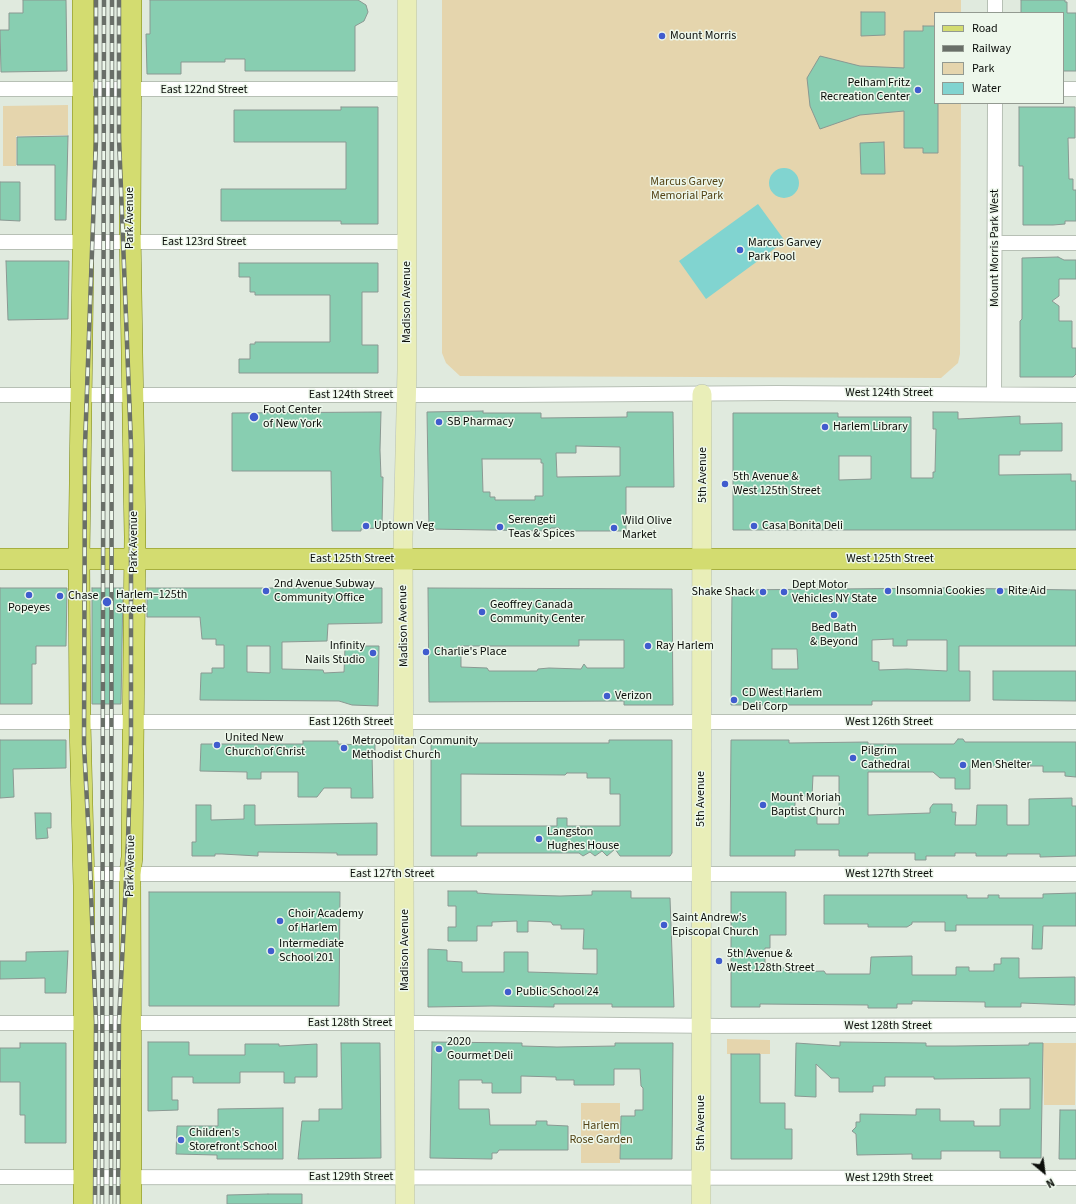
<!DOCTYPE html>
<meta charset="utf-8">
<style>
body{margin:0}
#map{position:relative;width:1076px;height:1204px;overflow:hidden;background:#e0eade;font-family:"Source Sans 3",sans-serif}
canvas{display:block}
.legend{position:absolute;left:934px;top:12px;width:130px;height:92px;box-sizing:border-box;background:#edf7eb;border:1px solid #939a91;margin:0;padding:5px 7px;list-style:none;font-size:12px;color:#0b0e0a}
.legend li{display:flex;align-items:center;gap:8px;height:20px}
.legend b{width:20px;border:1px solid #939a91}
.north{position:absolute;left:1024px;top:1152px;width:40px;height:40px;-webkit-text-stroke:3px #edf7eb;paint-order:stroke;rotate:151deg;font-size:11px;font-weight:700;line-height:16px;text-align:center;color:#0b0e0a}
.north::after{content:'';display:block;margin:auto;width:14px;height:18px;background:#0b0e0a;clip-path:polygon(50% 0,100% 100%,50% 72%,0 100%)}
</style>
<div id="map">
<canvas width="1076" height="1204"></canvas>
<ul class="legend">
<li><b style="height:5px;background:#d3dc70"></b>Road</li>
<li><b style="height:5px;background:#696f68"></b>Railway</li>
<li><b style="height:11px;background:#e5d5ad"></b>Park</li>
<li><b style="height:11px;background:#81d4d0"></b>Water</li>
</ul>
<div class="north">N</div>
</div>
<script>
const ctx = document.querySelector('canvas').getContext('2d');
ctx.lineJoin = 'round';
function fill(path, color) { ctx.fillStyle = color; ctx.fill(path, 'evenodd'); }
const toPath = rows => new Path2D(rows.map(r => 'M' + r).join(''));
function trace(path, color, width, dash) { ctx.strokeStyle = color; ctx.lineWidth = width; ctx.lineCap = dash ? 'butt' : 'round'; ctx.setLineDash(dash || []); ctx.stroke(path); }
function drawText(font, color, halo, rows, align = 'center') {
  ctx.font = font + ' "Source Sans 3",sans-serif'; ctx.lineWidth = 3; ctx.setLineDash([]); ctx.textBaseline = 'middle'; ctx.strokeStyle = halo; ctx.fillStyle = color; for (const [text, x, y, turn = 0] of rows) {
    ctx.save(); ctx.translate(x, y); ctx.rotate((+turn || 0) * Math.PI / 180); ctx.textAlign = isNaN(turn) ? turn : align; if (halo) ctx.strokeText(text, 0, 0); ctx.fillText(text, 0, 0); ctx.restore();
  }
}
const green = toPath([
 [442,0,961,0,961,13,935,13,935,103,961,103,960,354,958,363,941,378,460,376,446,363,442,353],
 [68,105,68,135,16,136,16,166,3,166,3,106],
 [727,1039,770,1040,770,1054,727,1054],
 [1043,1043,1076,1043,1075,1105,1044,1105],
 [581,1103,620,1103,620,1163,581,1163]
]);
const water = toPath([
 '769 183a15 15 0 1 1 30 0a15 15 0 1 1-30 0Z',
 [758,204,785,241,706,299,679,261]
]);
const building = toPath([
 [23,0,66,0,67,71,1,72,0,30,9,30,9,13,23,13,23,0],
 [150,0,358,0,366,5,368,12,364,21,355,26,355,71,245,71,245,59,225,59,225,62,181,62,181,74,147,74,146,34,150,34,150,0],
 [1021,0,1065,0,1065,2,1067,2,1067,13,1076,13,1076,71,1063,71,1063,13,1021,13,1021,0],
 [861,12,885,12,885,35,861,36,861,12],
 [923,26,935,26,935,103,938,103,938,153,923,153,923,148,904,148,904,111,860,115,820,129,810,106,807,78,820,56,860,66,904,68,904,31,923,31,923,26],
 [341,107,378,107,378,224,341,224,341,221,221,221,221,189,346,189,346,142,234,142,234,110,341,110,341,107],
 [1019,107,1075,107,1075,138,1068,138,1069,179,1073,179,1073,190,1076,190,1076,221,1065,221,1065,224,1053,225,1023,225,1023,166,1019,166,1019,107],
 [68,136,66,220,55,220,55,165,17,165,17,137,68,136],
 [884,142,885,174,861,174,860,143,884,142],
 [0,182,20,182,20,221,0,220,0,182],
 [1058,257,1064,260,1076,260,1076,279,1059,279,1059,296,1052,301,1059,306,1059,321,1072,321,1072,348,1076,348,1076,374,1073,377,1020,377,1020,321,1022,319,1022,258,1058,257],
 [6,261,69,261,68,319,8,320,6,261],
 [239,263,378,263,378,292,362,292,362,345,378,345,378,373,239,373,239,359,250,359,250,344,255,344,255,342,330,342,330,295,255,295,255,292,250,292,250,277,239,277,239,263],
 [483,411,483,413,541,413,541,418,627,417,627,412,673,412,674,487,626,487,626,531,562,531,559,528,551,528,548,531,429,529,427,412,483,411],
 [576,446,620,447,620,476,557,477,556,453,576,453,576,446],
 [482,459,541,459,541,463,543,463,543,496,535,496,535,500,495,500,495,497,490,497,490,492,483,492,482,459],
 [381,412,380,450,381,477,383,477,382,525,379,528,361,529,361,531,332,531,331,471,232,471,232,413,381,412],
 [933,412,958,412,958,419,1020,416,1020,424,1062,423,1062,451,1020,451,1020,455,999,455,999,475,1071,474,1071,481,1076,481,1076,530,733,530,733,413,838,413,838,417,911,417,911,478,933,478,933,472,935,472,936,429,933,429,933,412],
 [839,456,871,456,871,479,839,480,839,456],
 [0,588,67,588,66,646,36,646,36,664,32,664,32,704,0,704,0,588],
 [92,588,123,588,121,704,92,704,92,588],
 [147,588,382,588,382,623,328,624,327,641,282,642,282,669,323,670,324,673,344,672,345,648,348,646,379,646,378,706,352,705,339,701,200,700,201,673,212,673,212,668,224,668,224,645,216,645,216,639,202,639,200,617,147,617,147,588],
 [247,646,270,646,270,673,247,672,247,646],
 [428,588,672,589,673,705,624,705,624,701,429,702,428,588],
 [579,640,624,640,624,668,587,668,584,664,581,669,549,668,538,669,537,671,489,671,487,668,461,667,461,646,579,646,579,640],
 [944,588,1076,590,1076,646,959,646,959,671,970,671,970,701,872,701,872,705,731,705,732,590,944,588],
 [893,639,893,646,907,646,907,640,947,640,947,671,907,669,879,670,879,662,872,661,872,640,893,639],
 [772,649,797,649,798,669,772,669,772,649],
 [993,671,1076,671,1076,701,993,700,993,671],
 [958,739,963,739,965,742,1076,742,1076,777,1065,776,1065,772,1043,772,1043,766,970,766,970,789,955,789,955,778,940,778,933,772,868,772,868,815,930,813,930,808,933,804,952,804,952,812,956,812,955,825,976,825,977,805,1007,805,1007,825,1029,825,1029,799,1072,798,1072,806,1076,806,1076,856,1040,857,1040,854,1007,854,1007,856,976,856,976,853,955,853,955,856,926,856,926,860,915,860,915,853,868,853,868,856,839,856,839,850,795,850,795,856,730,856,731,740,789,740,789,743,868,742,868,744,954,744,958,739],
 [813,776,839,776,839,824,817,824,817,815,795,815,795,796,812,796,813,776],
 [0,740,66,740,66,768,13,769,14,797,0,798,0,740],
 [431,740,477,740,477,743,609,743,609,740,672,740,672,853,670,856,620,856,615,849,607,856,602,851,595,856,590,852,583,856,579,853,477,853,477,856,431,856,431,740],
 [567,773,587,773,587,778,610,778,610,794,620,794,620,826,567,826,567,818,557,818,557,826,461,826,461,774,565,775,567,773],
 [303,741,338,741,338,744,364,745,364,742,375,742,375,753,372,753,373,798,351,798,351,788,324,788,317,797,298,797,298,772,261,772,261,779,247,779,247,772,200,771,201,744,303,744,303,741],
 [196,805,211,805,211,820,244,819,244,805,255,805,255,825,377,823,377,855,337,855,337,853,258,852,258,856,222,854,215,854,215,856,192,856,192,842,196,842,196,805],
 [35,813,51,813,51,828,47,828,48,838,36,839,35,813],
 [448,891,477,891,477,893,492,894,560,896,592,895,592,891,631,891,631,898,670,898,674,1007,612,1007,612,1004,554,1004,554,1007,492,1006,428,1007,428,949,447,950,447,961,462,962,462,972,504,972,504,952,528,952,528,972,597,974,597,949,583,949,584,929,561,929,561,925,553,925,551,922,528,921,528,932,517,932,517,921,492,922,492,926,477,926,477,941,448,941,448,927,456,927,456,906,448,906,448,891],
 [149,892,340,892,339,1006,149,1006,149,892],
 [731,892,786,892,786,935,770,935,770,948,765,948,765,968,789,968,789,972,824,971,826,974,870,974,871,957,912,956,912,975,956,975,956,967,969,967,969,971,994,971,994,964,1001,964,1001,958,1019,958,1019,978,1075,977,1075,1005,1021,1003,1021,1007,985,1007,985,1002,912,1001,912,1004,897,1004,897,1008,868,1008,868,1005,760,1004,760,1007,731,1007,731,892],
 [1076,893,1076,926,1043,926,1042,949,1032,949,1033,925,956,925,956,931,945,931,945,922,912,922,912,924,907,927,868,927,868,924,824,924,824,895,967,895,967,898,988,898,988,895,999,895,999,898,1043,898,1043,894,1076,893],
 [68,951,66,993,45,993,45,978,0,979,0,961,26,961,26,952,68,951],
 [148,1042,189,1042,189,1055,245,1055,245,1044,279,1044,279,1046,317,1044,317,1077,295,1077,295,1083,284,1083,284,1072,240,1072,240,1083,193,1083,193,1077,172,1077,172,1100,178,1100,178,1110,148,1111,148,1042],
 [432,1042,522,1043,522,1046,557,1047,615,1046,615,1043,673,1043,672,1159,620,1159,621,1116,635,1116,635,1110,643,1110,643,1088,641,1086,640,1069,614,1069,614,1085,574,1085,574,1080,556,1080,556,1077,521,1076,521,1093,492,1093,492,1083,482,1083,482,1080,459,1080,459,1109,489,1109,490,1125,536,1125,536,1121,547,1121,547,1125,568,1126,568,1150,499,1150,497,1153,492,1153,492,1159,430,1158,432,1042],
 [840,1042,926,1043,926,1046,955,1046,1029,1045,1029,1043,1043,1043,1041,1158,1000,1158,1000,1151,941,1151,941,1159,912,1159,912,1154,857,1155,856,1134,852,1131,856,1127,856,1122,860,1122,860,1114,916,1115,916,1109,940,1109,940,1121,974,1121,974,1126,1000,1126,1000,1109,1030,1109,1030,1078,934,1079,934,1077,885,1077,885,1086,873,1086,873,1092,839,1092,839,1078,831,1078,816,1064,816,1097,795,1096,796,1043,840,1046,840,1042],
 [20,1043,66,1043,66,1143,25,1143,25,1115,20,1115,20,1082,0,1082,0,1048,20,1048,20,1043],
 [341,1043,380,1043,381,1158,298,1159,302,1121,319,1121,319,1109,342,1109,341,1043],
 [731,1054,760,1054,760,1103,785,1103,785,1129,792,1129,792,1159,731,1159,731,1054],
 [283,1108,283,1159,217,1159,217,1155,176,1154,177,1126,218,1126,218,1109,283,1108],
 [1060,1110,1076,1110,1076,1159,1059,1159,1060,1110],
 [268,1194,302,1194,302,1204,227,1204,227,1195,268,1194]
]);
const street = toPath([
 [995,13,995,0],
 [0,89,407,89],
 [1063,89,1076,89],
 [0,242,408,242],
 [996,243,1076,243],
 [994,394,995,103],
 [0,395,515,395,777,393,1076,395],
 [0,722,1076,722],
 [83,874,1076,874],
 [0,1023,425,1023,721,1026,1076,1025],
 [0,1177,1076,1178]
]);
const secondary = toPath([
 [405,1204,403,538,407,370,407,0],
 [701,1204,702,394]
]);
const primary = toPath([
 [83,0,83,257,79,559,80,722,84,886,84,1204],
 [0,559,1076,559],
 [131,1204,130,874,132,857,135,537,130,229,131,0]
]);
const rail = toPath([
 [95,1204,96,1022,89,840,84,745,85,446,96,140,96,0],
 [102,1204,104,0],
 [111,1204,112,0],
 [118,1204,119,1021,128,841,131,740,131,445,119,138,119,0]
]);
const markers = [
 [662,36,4,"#405cce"],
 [918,90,4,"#405cce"],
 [740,250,4,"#405cce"],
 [254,417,5,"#405cce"],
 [439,422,4,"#405cce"],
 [825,427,4,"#405cce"],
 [725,484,4,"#405cce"],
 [366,526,4,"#405cce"],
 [754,526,4,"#405cce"],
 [500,527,4,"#405cce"],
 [614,528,4,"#405cce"],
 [266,591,4,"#405cce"],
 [888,591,4,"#405cce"],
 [1000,591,4,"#405cce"],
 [763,592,4,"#405cce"],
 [784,592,4,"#405cce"],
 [29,595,4,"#405cce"],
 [60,596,4,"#405cce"],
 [107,602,5,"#405cce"],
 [482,612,4,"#405cce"],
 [834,615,4,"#405cce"],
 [648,646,4,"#405cce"],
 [426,652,4,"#405cce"],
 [373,653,4,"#405cce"],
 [607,696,4,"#405cce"],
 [734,700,4,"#405cce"],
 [217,745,4,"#405cce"],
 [344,748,4,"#405cce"],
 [853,758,4,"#405cce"],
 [963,765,4,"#405cce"],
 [763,805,4,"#405cce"],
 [539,839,4,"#405cce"],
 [280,921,4,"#405cce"],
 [664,925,4,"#405cce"],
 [271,951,4,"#405cce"],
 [719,961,4,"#405cce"],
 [508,992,4,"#405cce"],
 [439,1049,4,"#405cce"],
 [181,1140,4,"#405cce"]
];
const poiNames = [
 ["Mount Morris",670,36],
 ["Pelham Fritz",910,83,"right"],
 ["Recreation Center",910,97,"right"],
 ["Marcus Garvey",748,243],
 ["Park Pool",748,257],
 ["Foot Center",263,410],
 ["of New York",263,424],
 ["SB Pharmacy",447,422],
 ["Harlem Library",833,427],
 ["5th Avenue &",733,477],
 ["West 125th Street",733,491],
 ["Serengeti",508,520],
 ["Teas & Spices",508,534],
 ["Wild Olive",622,521],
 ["Market",622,535],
 ["Uptown Veg",374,526],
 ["Casa Bonita Deli",762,526],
 ["2nd Avenue Subway",274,584],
 ["Community Office",274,598],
 ["Dept Motor",792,585],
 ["Vehicles NY State",792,599],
 ["Insomnia Cookies",896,591],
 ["Rite Aid",1008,591],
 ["Shake Shack",755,592,"right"],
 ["Harlem–125th",116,595],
 ["Street",116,609],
 ["Chase",68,596],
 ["Geoffrey Canada",490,605],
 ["Community Center",490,619],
 ["Popeyes",29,608,"center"],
 ["Bed Bath",834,628,"center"],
 ["& Beyond",834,642,"center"],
 ["Infinity",365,646,"right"],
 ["Nails Studio",365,660,"right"],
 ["Ray Harlem",656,646],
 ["Charlie's Place",434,652],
 ["CD West Harlem",742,693],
 ["Deli Corp",742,707],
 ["Verizon",615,696],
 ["United New",225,738],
 ["Church of Christ",225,752],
 ["Metropolitan Community",352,741],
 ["Methodist Church",352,755],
 ["Pilgrim",861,751],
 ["Cathedral",861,765],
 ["Men Shelter",971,765],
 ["Mount Moriah",771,798],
 ["Baptist Church",771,812],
 ["Langston",547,832],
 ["Hughes House",547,846],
 ["Choir Academy",288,914],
 ["of Harlem",288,928],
 ["Saint Andrew's",672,918],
 ["Episcopal Church",672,932],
 ["Intermediate",279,944],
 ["School 201",279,958],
 ["5th Avenue &",727,954],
 ["West 128th Street",727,968],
 ["Public School 24",516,992],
 ["2020",447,1042],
 ["Gourmet Deli",447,1056],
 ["Children's",189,1133],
 ["Storefront School",189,1147]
];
const streetNames = [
 ["East 122nd Street",204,90],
 ["Park Avenue",130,218,-90],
 ["East 123rd Street",204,242],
 ["Mount Morris Park West",995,248,-90],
 ["Madison Avenue",407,302,-90],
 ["West 124th Street",889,393],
 ["East 124th Street",351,395],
 ["5th Avenue",703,475,-90],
 ["Park Avenue",134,542,-90],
 ["East 125th Street",352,559],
 ["West 125th Street",890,559],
 ["Madison Avenue",404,626,-91],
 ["East 126th Street",351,722],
 ["West 126th Street",889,722],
 ["5th Avenue",701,799,-90],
 ["Park Avenue",131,866,-89],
 ["East 127th Street",392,874],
 ["West 127th Street",889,874],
 ["Madison Avenue",405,950,-90],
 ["East 128th Street",350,1023],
 ["West 128th Street",888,1026],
 ["5th Avenue",701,1123,-90],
 ["East 129th Street",351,1177],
 ["West 129th Street",889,1178]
];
const parkNames = [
 ["Marcus Garvey",687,182],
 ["Memorial Park",687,196],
 ["Harlem",601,1126],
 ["Rose Garden",601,1140]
];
fill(green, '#e5d5ad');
fill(water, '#81d4d0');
fill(building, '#88ceb1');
trace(building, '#8a9892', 1);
trace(street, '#b7c0b5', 16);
trace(secondary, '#b7c0b5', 20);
trace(primary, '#7a850f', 22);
trace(street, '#fff', 14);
trace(secondary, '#e9eeb8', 19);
trace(primary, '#d3dc70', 21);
trace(rail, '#696f68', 4.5);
trace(rail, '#edf7eb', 3, [9]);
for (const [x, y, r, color] of markers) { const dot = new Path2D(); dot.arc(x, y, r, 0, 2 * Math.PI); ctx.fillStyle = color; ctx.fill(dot); trace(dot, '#edf7eb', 1.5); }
drawText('12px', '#0b0e0a', '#edf7eb', poiNames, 'left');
drawText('12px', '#0b0e0a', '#edf7eb', streetNames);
drawText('12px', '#544416', '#edf7eb', parkNames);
</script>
